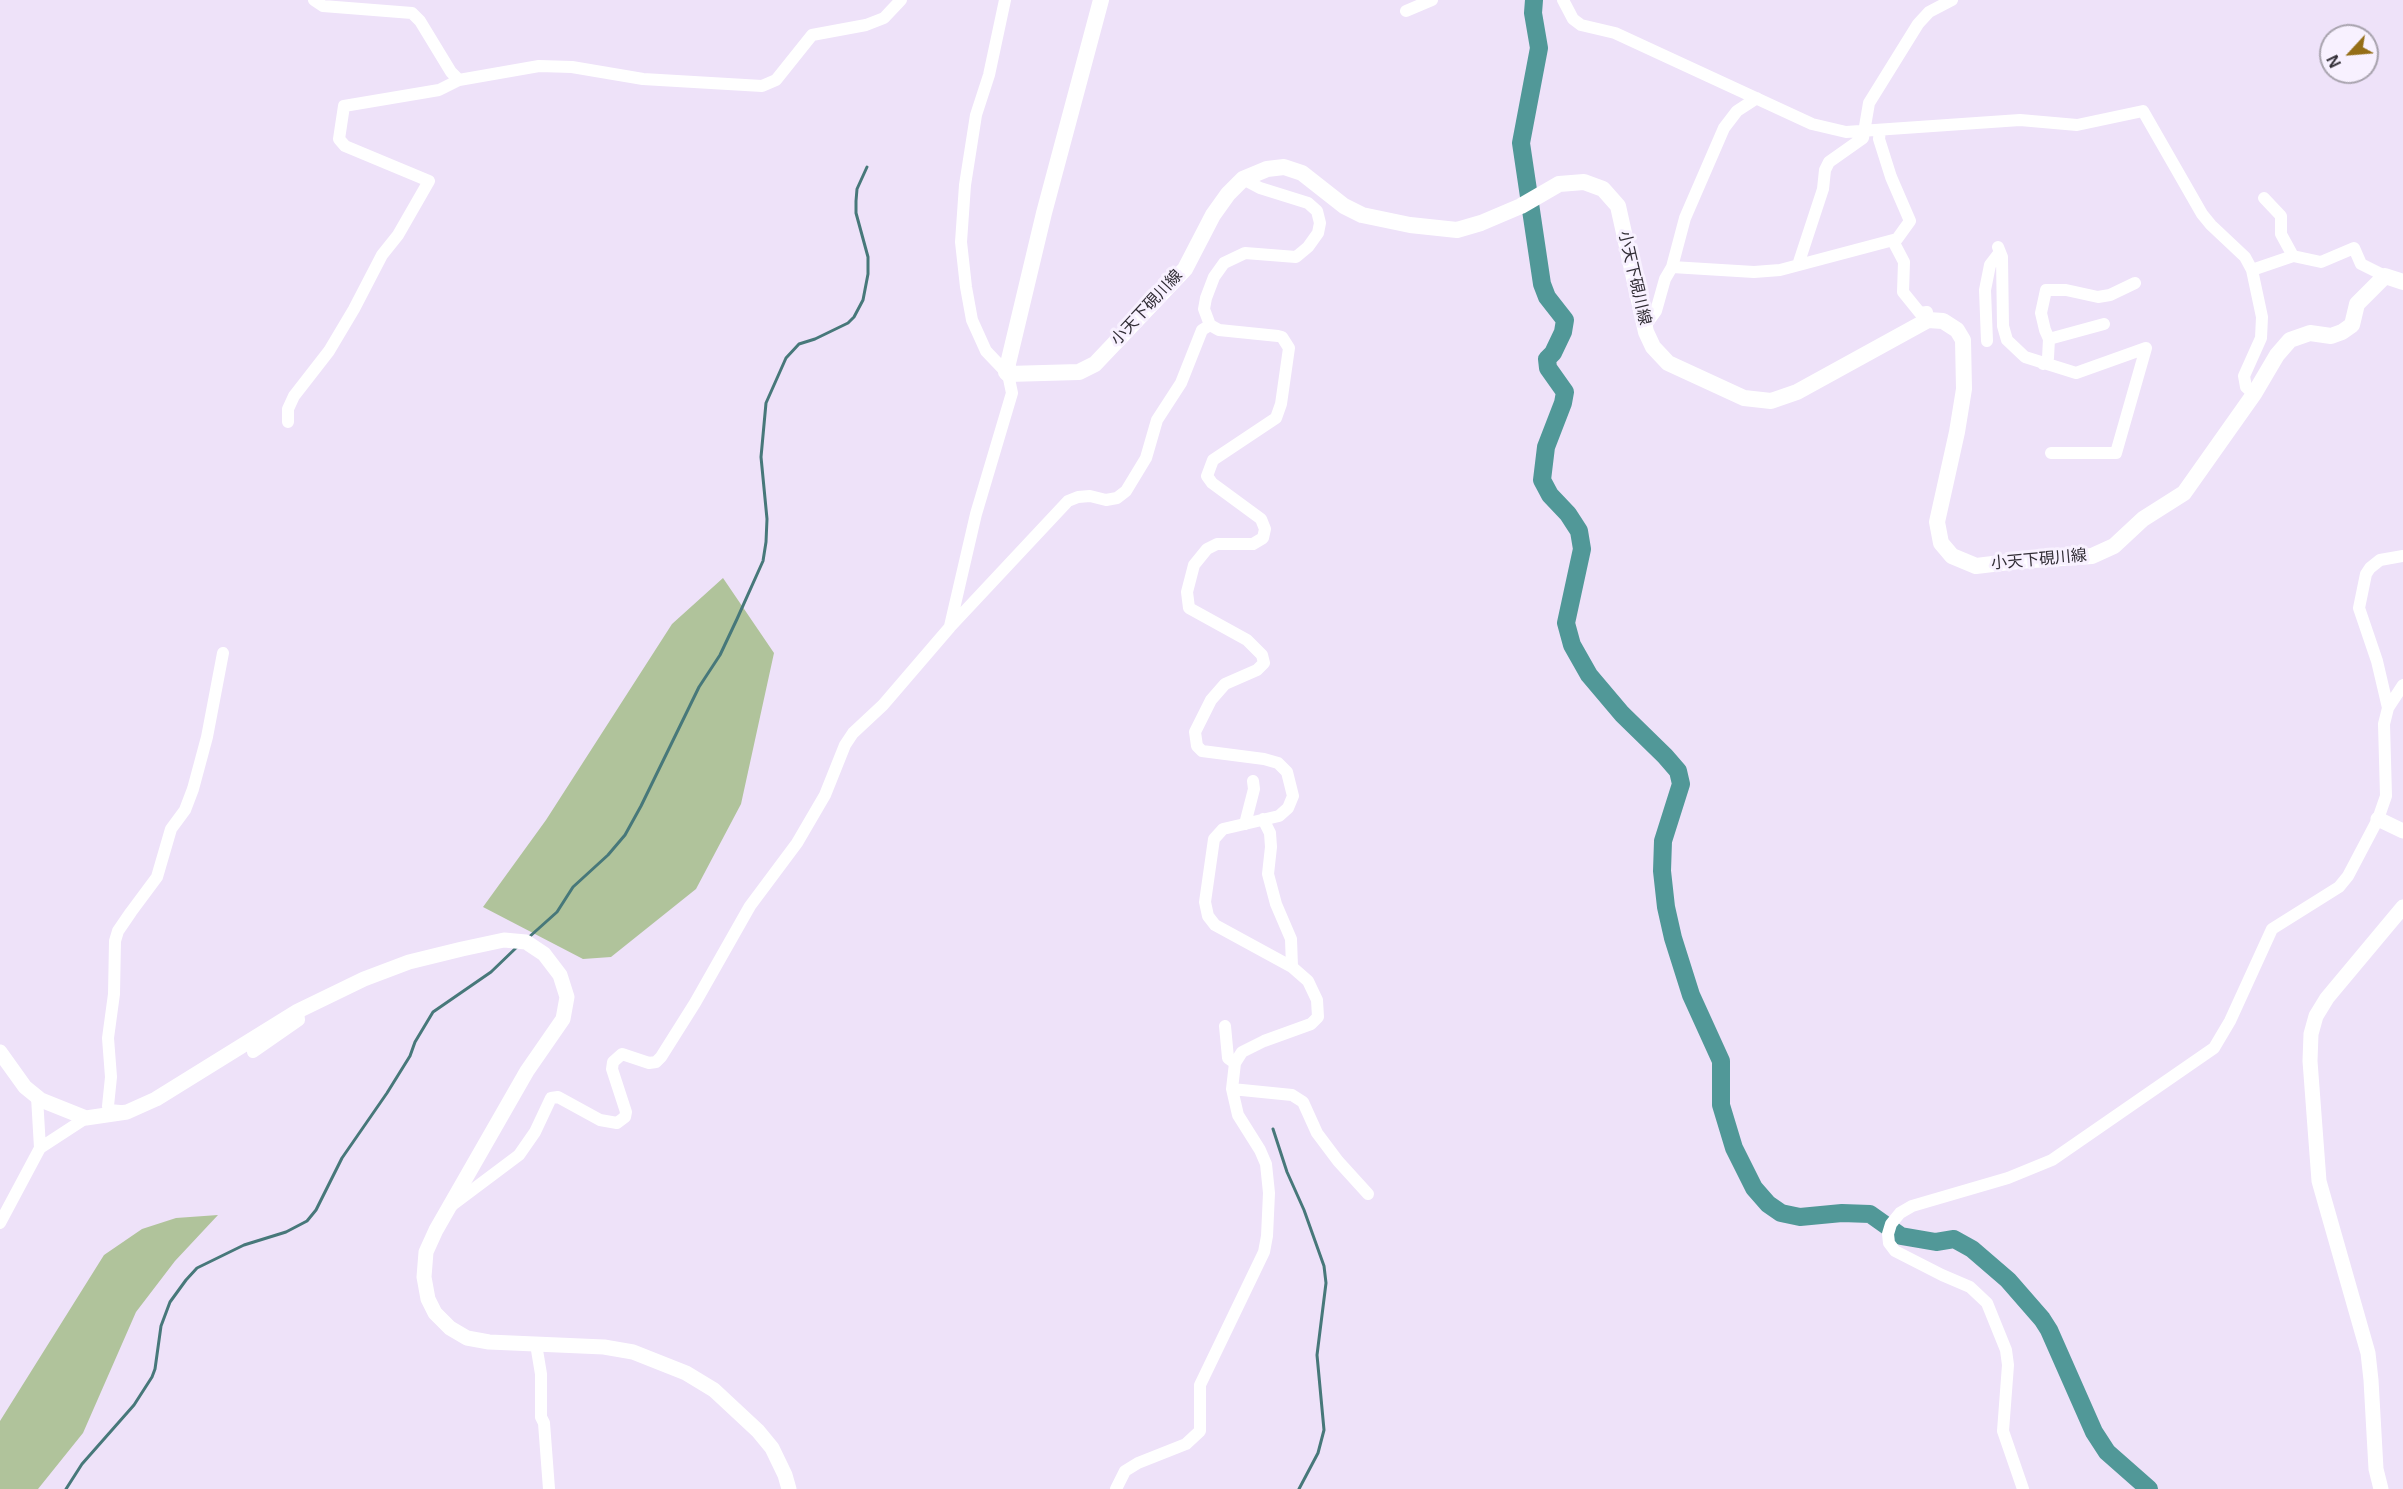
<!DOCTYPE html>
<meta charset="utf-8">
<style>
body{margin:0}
#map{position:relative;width:2403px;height:1489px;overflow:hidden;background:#eee2f9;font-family:Helvetica,sans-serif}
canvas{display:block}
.north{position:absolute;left:2319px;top:24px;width:60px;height:60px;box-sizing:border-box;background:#f8f1ff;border:2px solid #a8a3ae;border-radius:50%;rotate:244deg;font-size:16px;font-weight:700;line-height:24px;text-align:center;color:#312d35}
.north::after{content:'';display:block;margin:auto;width:21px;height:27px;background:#956e17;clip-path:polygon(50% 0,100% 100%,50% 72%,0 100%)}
</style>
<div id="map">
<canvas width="2403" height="1489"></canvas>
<div class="north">N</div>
</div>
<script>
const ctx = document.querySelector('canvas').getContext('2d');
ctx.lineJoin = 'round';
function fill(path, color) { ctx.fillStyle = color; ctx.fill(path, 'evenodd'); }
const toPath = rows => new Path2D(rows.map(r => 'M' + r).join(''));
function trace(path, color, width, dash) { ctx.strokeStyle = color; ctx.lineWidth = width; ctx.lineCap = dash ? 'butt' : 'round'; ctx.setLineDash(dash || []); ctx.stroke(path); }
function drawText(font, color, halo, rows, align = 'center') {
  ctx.font = font + ' Helvetica,"Noto Sans JP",sans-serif'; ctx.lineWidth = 6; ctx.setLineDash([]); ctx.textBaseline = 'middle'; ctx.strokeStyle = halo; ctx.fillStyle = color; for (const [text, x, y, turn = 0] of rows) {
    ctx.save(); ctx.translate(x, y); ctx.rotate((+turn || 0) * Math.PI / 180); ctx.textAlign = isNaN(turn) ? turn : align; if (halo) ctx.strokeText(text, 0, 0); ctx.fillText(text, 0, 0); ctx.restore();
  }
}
const green = toPath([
 [723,578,774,653,741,804,696,889,611,957,583,959,483,907,546,820,672,624],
 [218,1215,175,1261,136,1312,83,1433,38,1489,0,1489,0,1421,104,1255,142,1229,176,1218]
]);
const stream = toPath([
 [528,938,557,912,573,887,608,855,625,835,641,806,699,687,720,655,737,619,763,561,766,542,767,519,761,457,766,403,786,358,799,344,815,339,848,323,854,317,863,300,868,274,868,257,856,213,856,201,857,189,867,167],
 [1273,1129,1287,1172,1304,1210,1324,1266,1326,1283,1317,1355,1324,1430,1318,1453,1299,1489],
 [66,1489,82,1464,134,1405,152,1377,155,1369,161,1326,170,1302,186,1280,197,1268,244,1245,286,1232,307,1221,316,1210,342,1158,387,1093,410,1056,415,1042,433,1012,491,972,518,946]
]);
const river = toPath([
 [1534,0,1533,13,1539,48,1521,143,1542,284,1547,297,1565,320,1563,332,1553,353,1547,359,1548,368,1565,392,1563,403,1546,447,1542,480,1550,495,1568,514,1579,531,1582,549,1566,623,1572,645,1589,675,1622,714,1665,756,1678,771,1681,784,1663,841,1662,871,1666,907,1673,938,1691,995,1721,1061,1721,1105,1734,1148,1754,1188,1768,1204,1781,1213,1800,1217,1842,1213,1870,1214,1901,1236,1936,1242,1954,1239,1972,1249,2008,1280,2042,1319,2049,1330,2094,1432,2107,1452,2149,1489]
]);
const minor = toPath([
 [314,0,323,6,412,13,420,21,451,72,459,80],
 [1005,0,989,75,976,115,965,185,961,242,966,287,972,320,986,351,1006,372],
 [1563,0,1573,19,1581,25,1615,33,1812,124,1846,132,2020,120,2077,125,2143,111,2202,214,2211,225,2245,257,2252,270,2262,317,2261,338,2244,376,2246,387,2254,394],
 [1406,11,1432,0],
 [2264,198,2281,216,2281,234,2293,256,2321,262,2354,248,2361,264,2385,276],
 [1893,241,1904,262,1903,292,1920,313,1927,312],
 [1998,247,2002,257,2003,326,2007,340,2025,357,2076,373,2146,348,2116,453,2051,453],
 [1798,265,1823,189,1825,170,1829,162,1863,138,1869,103,1918,24,1929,12,1952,0],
 [1672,267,1685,218,1724,128,1737,111,1757,98],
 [2252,270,2293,256],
 [1645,326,1656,311,1665,279,1672,267,1754,272,1780,270,1897,239,1910,221,1891,177,1879,139,1880,130],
 [2049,339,2045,330,2041,313,2046,290,2066,290,2098,297,2110,295,2135,283],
 [1987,341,1985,290,1990,265,2000,252],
 [2043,364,2048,358,2049,339,2104,324],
 [288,422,288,409,294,396,329,351,354,309,382,255,398,235,429,181,345,146,339,139,344,106,439,90,459,80,539,66,572,67,643,79,762,86,776,80,812,35,866,25,884,18,901,0],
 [950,626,976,514,1012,393,1008,374],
 [2388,708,2377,661,2359,608,2366,574,2370,568,2380,560,2403,556],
 [1263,819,1270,833,1271,847,1268,874,1276,904,1291,939,1292,967],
 [1245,824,1254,789,1253,781],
 [1225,1026,1228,1058,1235,1063],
 [253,1052,299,1020,298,1011],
 [1232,1089,1292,1095,1303,1102,1317,1133,1338,1161,1368,1194],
 [37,1097,40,1148],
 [120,1111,109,1110,108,1106,111,1077,108,1038,114,994,115,941,118,931,131,912,157,877,171,829,185,810,193,789,207,737,223,653],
 [451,1206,519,1155,535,1132,551,1098,558,1097,600,1120,617,1123,625,1117,626,1112,612,1069,613,1062,622,1054,649,1063,656,1062,661,1057,695,1003,750,906,797,843,825,795,845,745,853,733,883,705,950,627,1068,501,1078,497,1090,496,1106,500,1117,498,1126,491,1146,458,1157,420,1181,383,1202,330,1210,325],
 [0,1223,40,1148,86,1118],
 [536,1344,541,1374,541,1417,544,1423,549,1489],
 [1116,1489,1125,1471,1138,1463,1186,1444,1200,1431,1200,1385,1264,1252,1267,1236,1269,1193,1266,1164,1260,1150,1238,1115,1232,1089,1235,1063,1242,1052,1264,1041,1311,1024,1318,1017,1317,1000,1308,981,1292,967,1215,925,1208,916,1205,902,1214,839,1223,829,1279,816,1288,808,1293,796,1287,772,1278,763,1264,759,1202,751,1197,746,1195,732,1211,700,1225,684,1257,670,1264,663,1262,655,1247,640,1189,608,1187,592,1194,565,1207,549,1217,544,1253,544,1263,538,1265,529,1261,519,1212,483,1207,476,1213,460,1276,418,1281,404,1289,348,1282,337,1278,336,1219,330,1210,325,1204,309,1206,298,1214,277,1224,263,1245,253,1296,257,1308,247,1318,233,1320,223,1317,211,1308,203,1260,188,1243,179],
 [2023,1489,2003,1431,2008,1365,2006,1350,1987,1303,1970,1287,1942,1275,1895,1251,1889,1243,1888,1234,1891,1224,1900,1213,1912,1206,2008,1178,2052,1160,2214,1048,2230,1021,2272,929,2339,887,2348,876,2378,819,2386,796,2384,724,2388,708,2403,685]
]);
const tertiary = toPath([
 [2378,819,2403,831],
 [0,1052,25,1087,41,1100,86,1118,127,1112,156,1099,298,1011,364,979,409,962,462,949,504,940,526,942,544,954,560,975,567,997,563,1019,527,1071,436,1230,426,1252,424,1277,428,1299,435,1313,450,1328,467,1338,489,1342,604,1347,633,1352,686,1373,714,1390,758,1431,772,1448,785,1475,789,1489],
 [2381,1489,2376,1469,2371,1380,2368,1353,2319,1181,2310,1061,2311,1034,2316,1016,2327,998,2403,907]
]);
const secondary = toPath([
 [1101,0,1044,213,1006,372,1008,374,1079,372,1095,364,1185,269,1213,215,1228,194,1243,179,1267,169,1284,167,1302,173,1344,206,1362,215,1410,225,1457,230,1481,223,1521,206,1559,184,1584,182,1603,189,1618,206,1646,332,1653,347,1668,363,1744,398,1771,401,1797,392,1928,320,1943,321,1957,330,1963,340,1964,389,1957,432,1937,522,1941,543,1952,556,1976,566,2018,561,2092,556,2114,546,2143,519,2184,493,2254,394,2277,355,2290,340,2310,333,2331,336,2342,332,2352,325,2357,304,2385,276,2403,282]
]);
const streetNames = [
 ["小天下硯川線",1634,278,77],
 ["小天下硯川線",1147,308,-47],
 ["小天下硯川線",2039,560,-5]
];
fill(green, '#b0c39b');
trace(stream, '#47787a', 3);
trace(river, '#519898', 18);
trace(minor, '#fff', 12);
trace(tertiary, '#fff', 15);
trace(secondary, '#fff', 16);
drawText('16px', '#312d35', '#f8f1ff', streetNames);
</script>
